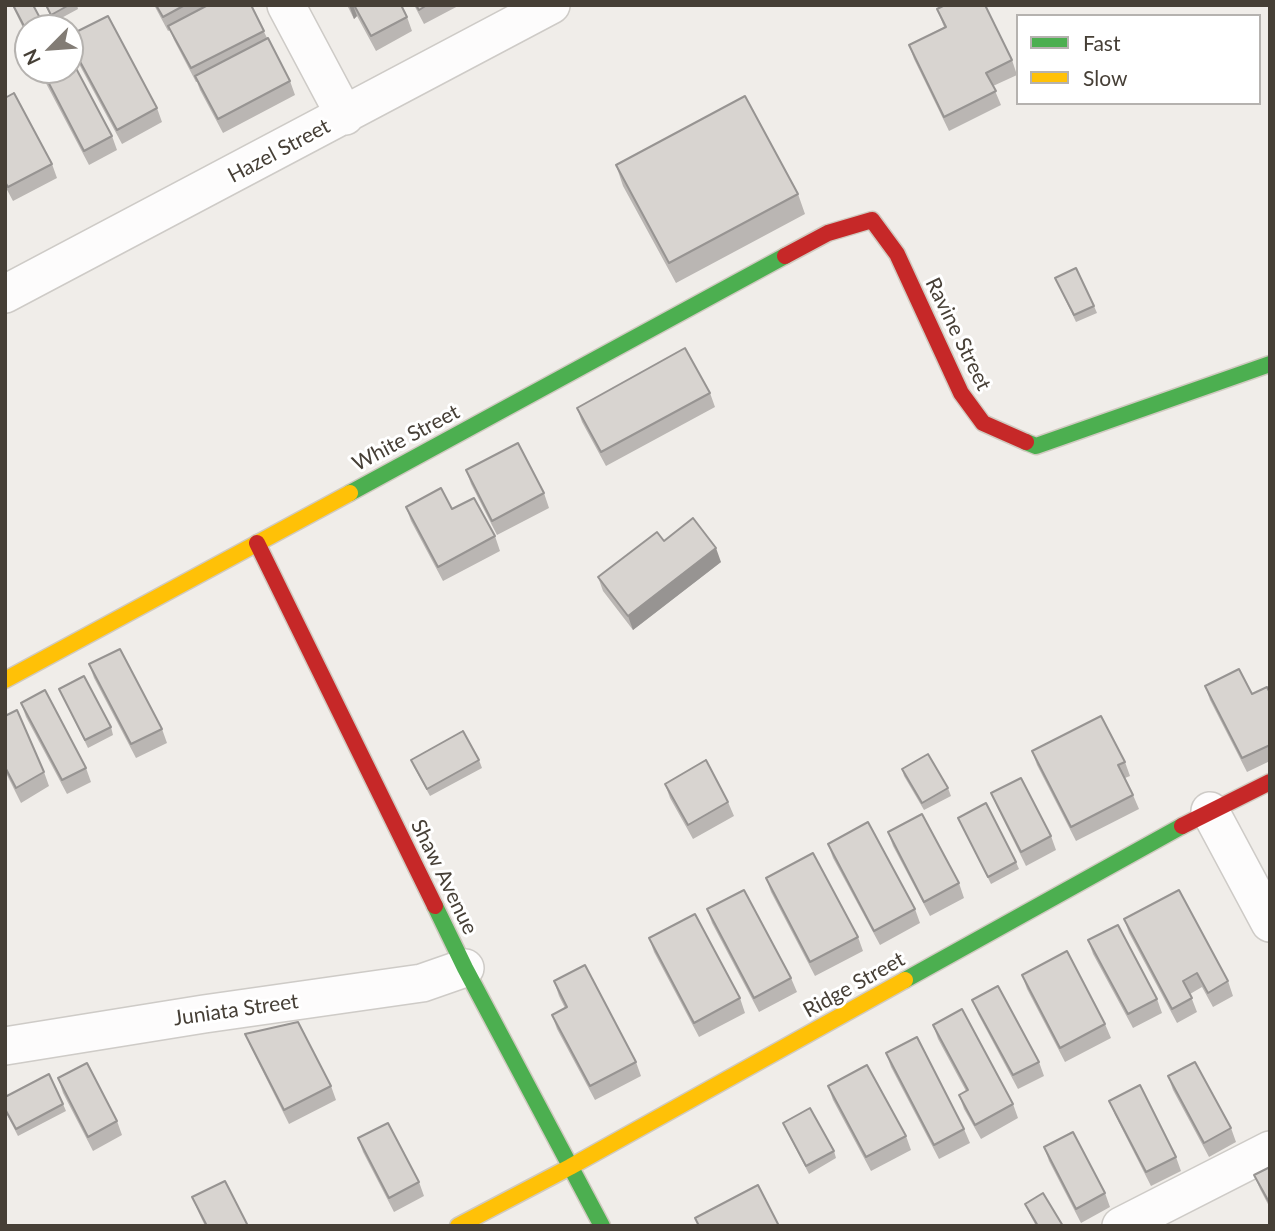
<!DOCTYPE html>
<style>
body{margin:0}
#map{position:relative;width:1275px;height:1231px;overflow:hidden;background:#f0ede9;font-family:Lato,sans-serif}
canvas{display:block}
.frame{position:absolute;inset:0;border:7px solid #463f36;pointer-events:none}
.legend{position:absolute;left:1016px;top:14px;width:245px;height:91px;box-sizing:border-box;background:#fff;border:2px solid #b5b2af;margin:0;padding:9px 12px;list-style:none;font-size:21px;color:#463f36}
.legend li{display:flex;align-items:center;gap:14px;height:35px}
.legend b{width:35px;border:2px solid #b5b2af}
.north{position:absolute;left:14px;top:14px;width:70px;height:70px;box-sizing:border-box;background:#fff;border:2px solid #b5b2af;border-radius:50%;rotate:245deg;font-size:19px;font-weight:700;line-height:28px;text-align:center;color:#463f36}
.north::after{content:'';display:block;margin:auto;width:24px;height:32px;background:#827c75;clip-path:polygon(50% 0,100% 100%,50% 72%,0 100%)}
</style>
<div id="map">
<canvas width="1275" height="1231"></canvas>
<div class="frame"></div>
<ul class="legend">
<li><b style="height:9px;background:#4caf50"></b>Fast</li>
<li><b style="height:9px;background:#ffc107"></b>Slow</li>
</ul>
<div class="north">N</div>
</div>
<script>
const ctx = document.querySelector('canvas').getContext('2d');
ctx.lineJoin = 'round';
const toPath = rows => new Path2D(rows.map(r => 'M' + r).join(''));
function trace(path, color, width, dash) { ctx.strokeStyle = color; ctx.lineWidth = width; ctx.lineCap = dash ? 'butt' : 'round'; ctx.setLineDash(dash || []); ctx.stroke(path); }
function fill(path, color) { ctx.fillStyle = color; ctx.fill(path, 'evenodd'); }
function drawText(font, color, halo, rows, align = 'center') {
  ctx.font = font + ' Lato,sans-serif'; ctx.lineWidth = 6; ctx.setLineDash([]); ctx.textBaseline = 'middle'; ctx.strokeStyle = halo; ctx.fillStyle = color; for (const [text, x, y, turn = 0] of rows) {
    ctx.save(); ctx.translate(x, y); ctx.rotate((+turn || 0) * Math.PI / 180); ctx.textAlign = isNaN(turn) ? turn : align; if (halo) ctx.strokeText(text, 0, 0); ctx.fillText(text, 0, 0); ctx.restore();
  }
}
const street = toPath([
 [286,5,345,116],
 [5,294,551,5],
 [1210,811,1270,923],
 [5,1046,204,1014,422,983,465,968],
 [1121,1226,1270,1150]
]);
const fast = toPath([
 [1026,442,1036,446,1270,364],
 [350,493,785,256],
 [435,906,465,968,602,1226],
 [905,980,1182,826]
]);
const slow = toPath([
 [5,680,350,493],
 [458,1226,570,1167,905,980]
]);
const jam = toPath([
 [785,256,828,233,872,220,897,254,961,393,983,423,1026,442],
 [257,543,435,906],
 [1182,826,1270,782]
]);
const wall = toPath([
 [12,5,33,5,43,26,38,28,28,28,28,33,26,34],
 [45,5,77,5,78,9,54,22],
 [154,5,251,5,267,38,290,81,295,95,223,133,200,90,197,82,196,82,174,40,170,30,168,31],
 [347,5,401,5,407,17,412,31,376,51,357,16,354,19],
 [414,5,460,5,424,24],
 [937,9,1012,60,1017,75,993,86,1001,105,949,131,914,59,909,45,944,27],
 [70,35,157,108,162,122,122,144,72,51,70,45],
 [39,70,70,70,112,136,117,150,89,165],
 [5,98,52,164,57,178,13,201,5,186],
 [616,165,798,194,805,214,676,283,623,186],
 [1055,278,1094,306,1097,313,1076,322],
 [710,393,715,407,606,466,582,422,577,408],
 [466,470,544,493,549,508,497,535,471,484],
 [406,507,452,509,495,536,500,551,443,581,411,521],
 [664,541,721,562,633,630,603,591,598,577],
 [89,664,162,729,167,743,136,758,94,678],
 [1205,686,1252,694,1270,693,1270,761,1247,772,1210,700],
 [59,689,111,727,113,735,88,748],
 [21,703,86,768,91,782,67,794,26,717],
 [5,716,44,772,49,786,21,803,5,771],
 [1032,751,1125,762,1130,776,1125,778,1133,795,1139,809,1076,841,1037,765],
 [411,760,479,760,482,768,430,796,414,767],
 [902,769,948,788,951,796,924,810,904,776],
 [665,784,728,802,734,816,693,839,670,798],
 [991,793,1051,836,1056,850,1026,866,997,807],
 [958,818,1016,862,1019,869,991,884],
 [888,832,959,883,964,898,930,916,893,846],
 [828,844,915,909,920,923,880,945,833,858],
 [766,878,858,937,863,951,815,976,771,892],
 [707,909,791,978,797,992,759,1012,712,923],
 [1124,919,1228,981,1233,996,1213,1007,1202,987,1190,994,1197,1012,1177,1023,1129,933],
 [649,938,740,998,745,1013,699,1037,654,952],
 [1088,940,1157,999,1162,1013,1133,1028,1093,954],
 [1022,975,1105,1024,1111,1038,1065,1062,1027,989],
 [554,981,636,1062,641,1076,595,1100,557,1029,552,1015,565,1008,559,996],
 [972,1000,1039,1062,1044,1076,1018,1089,978,1014],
 [933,1025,1013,1104,1018,1118,981,1139,964,1109,959,1095,966,1091,938,1039],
 [245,1034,331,1086,336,1100,289,1124,251,1048],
 [886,1053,964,1129,970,1143,939,1159,891,1067],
 [1168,1076,1231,1128,1236,1142,1209,1157,1173,1090],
 [58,1078,117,1121,122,1135,93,1151,63,1093],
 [828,1086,906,1136,911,1150,871,1171,833,1100],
 [5,1097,63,1104,66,1111,18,1136,5,1111],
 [1109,1101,1176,1157,1181,1171,1151,1186,1115,1115],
 [783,1123,834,1151,836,1158,809,1174,786,1130],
 [358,1138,419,1182,424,1196,394,1212,363,1152],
 [1044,1147,1105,1193,1110,1207,1081,1223,1049,1161],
 [1270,1167,1270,1208,1260,1189,1254,1175],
 [192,1197,248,1226,205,1226,198,1211],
 [1025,1204,1063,1226,1036,1226,1028,1211]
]);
const shadedWall = toPath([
 [349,5,353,5,357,16,354,19],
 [716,548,721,562,633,630,628,616]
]);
const building = toPath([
 [13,5,33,5,40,18,24,26,13,5],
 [46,5,69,5,51,15,46,5],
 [156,5,185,5,163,17,156,5],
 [208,5,251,5,264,31,191,68,168,26,208,5],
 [354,5,401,5,407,17,371,36,354,5],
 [416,5,427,5,419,10,416,5],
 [945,5,985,5,1012,60,986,73,996,91,944,117,909,45,946,27,937,9,945,5],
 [108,16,157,108,117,130,70,43,70,35,108,16],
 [268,38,290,81,218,119,195,76,268,38],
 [70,57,112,136,84,151,42,70,70,70,70,57],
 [14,93,52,164,8,187,5,182,5,98,14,93],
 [745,96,798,194,669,263,616,165,745,96],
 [1076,268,1094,306,1074,315,1055,278,1076,268],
 [685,348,710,393,601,452,577,408,685,348],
 [518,443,544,493,492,521,466,470,518,443],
 [441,488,452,509,474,498,495,536,438,567,406,507,441,488],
 [693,518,716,548,628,616,598,577,657,532,664,541,693,518],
 [120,649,162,729,131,744,89,664,120,649],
 [1239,669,1252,694,1267,687,1270,693,1270,745,1242,758,1205,686,1239,669],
 [84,676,111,727,85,740,59,689,84,676],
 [45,690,86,768,62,780,21,703,45,690],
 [17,710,44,772,16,788,5,767,5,716,17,710],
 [1101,716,1125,762,1118,765,1133,795,1071,827,1032,751,1101,716],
 [463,731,479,760,427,789,411,760,463,731],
 [928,754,948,788,922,803,902,769,928,754],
 [706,760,728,802,688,825,665,784,706,760],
 [1021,778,1051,836,1021,852,991,793,1021,778],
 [986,803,1016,862,988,877,958,818,986,803],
 [922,814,959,883,924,902,888,832,922,814],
 [868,822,915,909,874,931,828,844,868,822],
 [813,853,858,937,810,962,766,878,813,853],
 [744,890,791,978,754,998,707,909,744,890],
 [1179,890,1228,981,1208,993,1197,973,1183,981,1192,998,1172,1009,1124,919,1179,890],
 [695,914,740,998,694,1023,649,938,695,914],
 [1118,925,1157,999,1128,1014,1088,940,1118,925],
 [1067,951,1105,1024,1060,1048,1022,975,1067,951],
 [585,965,636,1062,590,1086,552,1015,567,1007,554,981,585,965],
 [998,986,1039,1062,1013,1075,972,1000,998,986],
 [962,1009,1013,1104,975,1125,959,1095,968,1090,933,1025,962,1009],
 [298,1022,331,1086,284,1110,245,1034,298,1022],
 [917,1037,964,1129,934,1145,886,1053,917,1037],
 [1195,1062,1231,1128,1204,1143,1168,1076,1195,1062],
 [87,1063,117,1121,88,1137,58,1078,87,1063],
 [867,1065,906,1136,866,1157,828,1086,867,1065],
 [49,1074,63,1104,16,1129,5,1109,5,1097,49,1074],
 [1140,1085,1176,1157,1146,1172,1109,1101,1140,1085],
 [810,1108,834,1151,806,1166,783,1123,810,1108],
 [388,1123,419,1182,389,1198,358,1138,388,1123],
 [1073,1132,1105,1193,1076,1209,1044,1147,1073,1132],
 [1270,1167,1270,1202,1269,1202,1254,1175,1270,1167],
 [225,1181,248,1226,207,1226,192,1197,225,1181],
 [758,1185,779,1226,699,1226,695,1218,758,1185],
 [1043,1193,1063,1226,1038,1226,1025,1204,1043,1193]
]);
const streetNames = [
 ["Hazel Street",279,151,-28],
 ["Ravine Street",958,334,64],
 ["White Street",406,438,-28],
 ["Shaw Avenue",444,877,64],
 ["Ridge Street",854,985,-29],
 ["Juniata Street",236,1010,-8]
];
trace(street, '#cecbc7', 40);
trace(fast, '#d0cac0', 19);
trace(slow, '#d0cac0', 19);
trace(jam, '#d0cac0', 19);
trace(street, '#fdfcfc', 37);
trace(fast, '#4caf50', 16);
trace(slow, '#ffc107', 16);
trace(jam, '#c62828', 16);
fill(wall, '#bab6b3');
fill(shadedWall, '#979492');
fill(building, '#d8d4d0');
trace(building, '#979492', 2);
drawText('21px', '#463f36', '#fff', streetNames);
</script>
